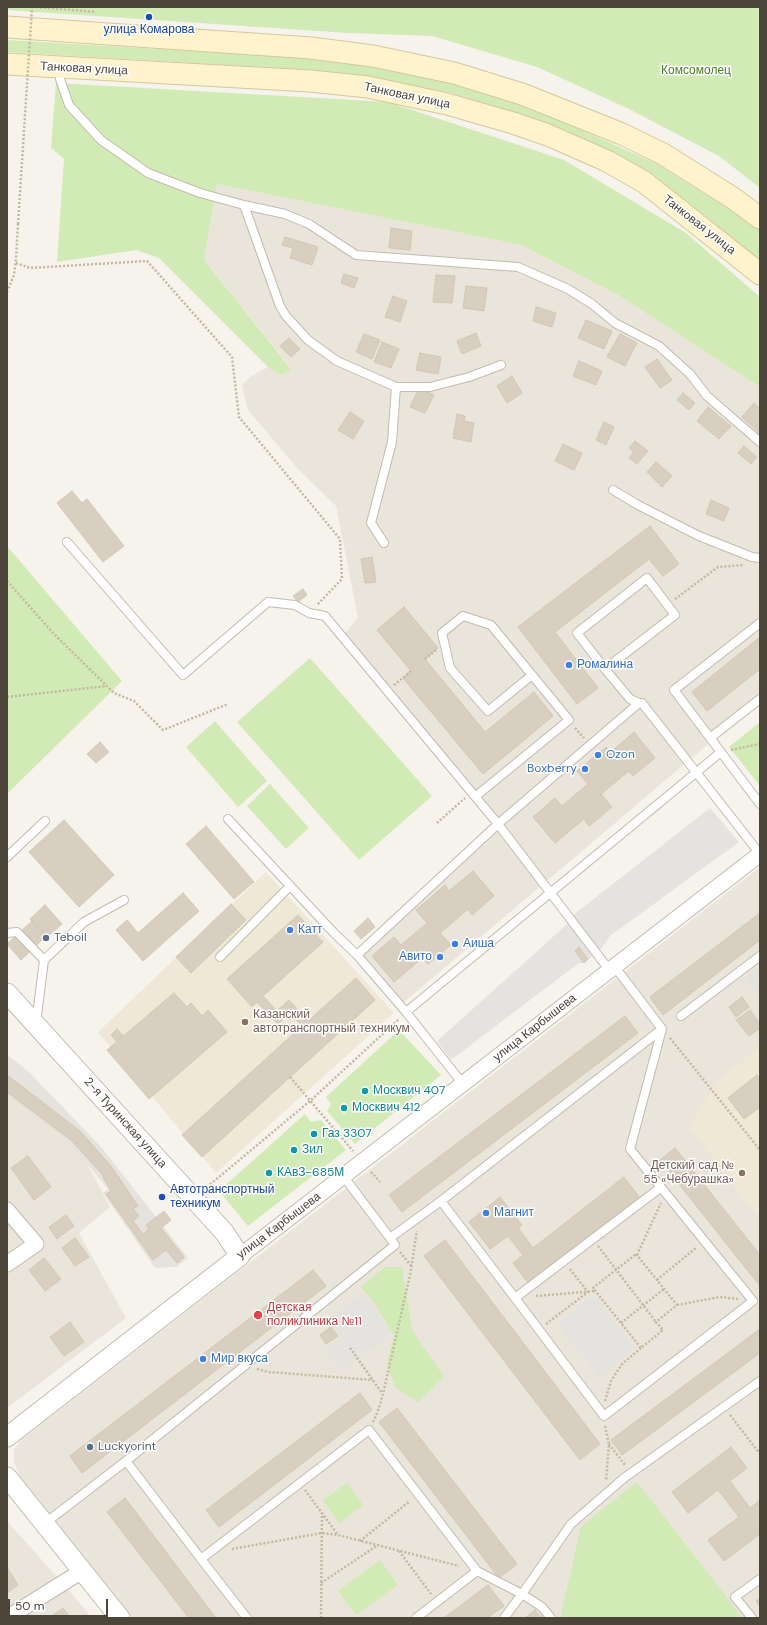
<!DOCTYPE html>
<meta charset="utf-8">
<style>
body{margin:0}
#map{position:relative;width:767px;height:1625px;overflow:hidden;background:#f6f3ec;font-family:"DM Sans",sans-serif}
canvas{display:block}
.frame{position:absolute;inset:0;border:8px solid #4b4439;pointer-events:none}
.scale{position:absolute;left:8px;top:1599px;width:100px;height:18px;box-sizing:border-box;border:2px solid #4b4439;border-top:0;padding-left:5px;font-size:12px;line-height:14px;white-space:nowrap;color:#4b4439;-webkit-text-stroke:3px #fff;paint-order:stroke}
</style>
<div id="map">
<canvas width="767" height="1625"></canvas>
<div class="frame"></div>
<div class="scale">50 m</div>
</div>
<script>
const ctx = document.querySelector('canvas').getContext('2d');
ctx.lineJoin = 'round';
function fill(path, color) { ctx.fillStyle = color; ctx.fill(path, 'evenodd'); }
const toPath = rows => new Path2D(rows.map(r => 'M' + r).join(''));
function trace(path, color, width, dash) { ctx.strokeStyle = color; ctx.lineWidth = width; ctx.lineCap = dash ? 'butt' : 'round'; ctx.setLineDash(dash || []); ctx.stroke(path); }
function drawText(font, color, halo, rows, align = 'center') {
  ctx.font = font + ' "DM Sans",sans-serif'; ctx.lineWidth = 3; ctx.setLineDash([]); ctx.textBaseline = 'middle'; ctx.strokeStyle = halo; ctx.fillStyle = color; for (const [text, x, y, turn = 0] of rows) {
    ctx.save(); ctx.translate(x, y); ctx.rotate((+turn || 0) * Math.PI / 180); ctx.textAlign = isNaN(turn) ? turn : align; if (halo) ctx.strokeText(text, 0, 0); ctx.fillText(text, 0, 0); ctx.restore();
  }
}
const residential = toPath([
 [217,184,521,245,618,295,760,387,760,700,403,1003,360,955,503,825,345,633,358,618,336,506,297,468,248,410,242,385,250,377,268,367,282,375,291,368,204,260],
 [760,867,760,1618,132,1618,19,1475,14,1462,14,1450,21,1440],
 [7,1081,72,1135,110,1207,79,1233,126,1318,7,1408],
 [7,1521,72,1594,92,1618,7,1618]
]);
const industrial = toPath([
 [7,1055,28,1071,102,1148,188,1258,176,1267,155,1268,103,1193,108,1189,70,1143,7,1095]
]);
const education = toPath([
 [266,872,394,1013,216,1173,98,1032],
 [760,1047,760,1219,689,1127,717,1081]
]);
const green = toPath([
 [7,7,760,7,760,188,719,156,627,108,537,67,432,36,348,33,7,10],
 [7,40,310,58,371,67,450,83,519,104,555,118,657,164,726,207,760,230,760,265,517,114,448,92,369,78,311,70,7,52],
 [56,83,388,102,564,160,686,233,760,297,760,387,618,295,521,245,217,184,204,260,291,369,282,375,268,367,159,258,136,250,57,262,64,159,51,148],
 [7,546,122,681,7,794],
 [310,658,432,796,359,860,237,722],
 [215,721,267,781,238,807,186,747],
 [760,722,760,786,729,747],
 [270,784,309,828,286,849,247,806],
 [399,1030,441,1075,355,1144,327,1111,331,1104,326,1097],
 [305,1114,311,1122,321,1120,346,1150,248,1226,219,1191],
 [385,1267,402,1267,412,1330,444,1377,418,1402,395,1387,387,1363,394,1336,375,1304,361,1287],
 [637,1482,725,1595,742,1618,564,1618,561,1615,581,1526],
 [347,1483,363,1505,339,1523,323,1500],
 [380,1560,398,1585,356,1615,338,1591]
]);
const parking = toPath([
 [710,808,739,842,610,936,601,949,584,963,579,963,451,1060,437,1041,564,927,577,912],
 [760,967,760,997,745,978],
 [363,1294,392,1334,340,1371,325,1350,342,1338,328,1320],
 [594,1295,636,1348,599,1377,557,1324]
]);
const building = toPath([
 [391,228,412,231,410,250,389,248,391,228],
 [285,237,318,247,312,265,290,258,293,248,282,245,285,237],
 [344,274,358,278,354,288,341,283,344,274],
 [436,275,455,276,452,303,433,302,436,275],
 [466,286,487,288,484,311,463,308,466,286],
 [393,296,407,301,400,322,385,317,393,296],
 [536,307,556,313,552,327,533,321,536,307],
 [586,320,612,331,604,349,578,338,586,320],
 [476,333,481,346,462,354,457,341,476,333],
 [364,334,380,340,372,359,356,352,364,334],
 [620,334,637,343,625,366,607,357,620,334],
 [289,338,300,349,291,357,280,346,289,338],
 [382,342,399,349,391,368,374,362,382,342],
 [420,353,441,357,438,374,416,370,420,353],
 [657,359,672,380,660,388,645,367,657,359],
 [579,361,602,371,596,385,573,376,579,361],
 [512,376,522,393,507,403,497,386,512,376],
 [419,388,434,395,425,413,410,407,419,388],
 [683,393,695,403,689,410,677,400,683,393],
 [754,403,760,409,760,434,742,417,754,403],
 [708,407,731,426,719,439,697,421,708,407],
 [350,412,364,421,353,439,338,430,350,412],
 [457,414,465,416,464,421,474,423,471,442,453,438,457,414],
 [604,422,614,427,606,445,596,440,604,422],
 [635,441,648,451,637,464,629,458,634,452,629,448,635,441],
 [563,444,582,453,574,470,555,461,563,444],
 [744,446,757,457,751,464,738,453,744,446],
 [656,462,672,476,662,487,647,472,656,462],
 [72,491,82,503,87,499,124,546,103,562,57,503,72,491],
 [711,500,729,508,724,521,706,514,711,500],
 [650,526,679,564,663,576,649,559,555,632,598,688,577,704,518,627,650,526],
 [372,557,376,582,365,583,361,559,372,557],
 [303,589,307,595,298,602,293,596,303,589],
 [404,607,438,648,425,659,485,732,534,692,553,716,483,774,403,678,411,671,377,630,404,607],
 [760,637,760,669,707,711,692,692,760,637],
 [634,732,655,758,633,776,629,771,601,794,612,807,589,826,584,819,555,843,533,817,555,798,562,806,588,784,577,771,606,747,611,752,634,732],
 [100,742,109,752,96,763,87,754,100,742],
 [64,820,114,875,79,907,29,852,64,820],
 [206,826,254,882,234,899,186,844,206,826],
 [473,871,494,896,472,915,468,909,440,933,451,945,428,964,422,958,394,982,372,956,394,937,401,945,427,923,416,910,445,885,449,891,473,871],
 [183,893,199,911,143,961,116,930,127,920,138,933,183,893],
 [231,904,246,920,191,973,176,957,231,904],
 [45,905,62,924,47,937,30,919,45,905],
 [760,913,760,940,663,1015,650,997,760,913],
 [298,915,323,942,263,996,277,1011,289,1000,308,1021,356,978,375,1000,202,1157,182,1135,302,1026,290,1013,278,1024,257,1002,252,1007,227,979,298,915],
 [368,918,375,927,361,939,354,931,368,918],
 [32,921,46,936,21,960,7,944,32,921],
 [579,947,588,959,584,963,575,951,579,947],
 [174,993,187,1007,191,1003,202,1016,208,1010,227,1032,149,1099,107,1050,174,993],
 [742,997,749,1007,736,1017,729,1007,742,997],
 [750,1010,760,1024,760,1028,749,1036,736,1020,750,1010],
 [625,1016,638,1033,402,1212,389,1195,625,1016],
 [117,1029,123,1036,116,1041,111,1035,117,1029],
 [7,1075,80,1131,111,1166,138,1206,133,1209,139,1216,133,1221,143,1234,149,1229,146,1225,164,1211,171,1220,161,1228,184,1257,177,1263,166,1250,153,1260,106,1194,111,1191,101,1173,72,1141,7,1092,7,1075],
 [757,1075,760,1078,760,1107,744,1119,728,1098,757,1075],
 [675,1148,760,1255,760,1286,660,1160,675,1148],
 [28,1156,51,1187,34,1200,11,1168,28,1156],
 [624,1177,640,1198,529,1284,513,1263,523,1255,508,1236,490,1249,469,1222,500,1197,522,1225,518,1228,533,1248,624,1177],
 [66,1215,74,1226,57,1239,49,1227,66,1215],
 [75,1238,89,1257,75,1266,62,1248,75,1238],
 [445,1240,600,1444,580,1460,424,1256,445,1240],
 [44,1258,61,1279,45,1291,29,1270,44,1258],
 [313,1270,326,1286,82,1473,70,1456,313,1270],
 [70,1322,84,1342,64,1356,50,1337,70,1322],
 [331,1327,338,1336,326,1344,320,1335,331,1327],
 [760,1329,760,1353,622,1455,611,1440,760,1329],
 [360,1393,372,1410,219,1527,206,1510,360,1393],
 [397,1408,517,1564,499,1578,379,1422,397,1408],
 [731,1447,747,1468,730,1481,750,1508,760,1500,760,1534,724,1561,708,1540,739,1517,718,1490,688,1513,672,1492,731,1447],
 [125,1498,175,1564,216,1618,189,1618,107,1512,125,1498],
 [8,1569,18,1585,7,1593,7,1570,8,1569],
 [488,1585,504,1606,487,1618,444,1618,488,1585],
 [760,1598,760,1607,756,1601,760,1598],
 [63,1608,71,1618,49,1618,63,1608],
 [535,1610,542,1618,525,1618,535,1610]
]);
const path = toPath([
 [36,7,96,12],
 [16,263,30,268,147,261,232,357,239,417,340,539,342,579,317,605],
 [7,292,14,275,16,259,18,224],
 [7,581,54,634,114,693,134,701,163,730,228,704],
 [675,599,718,567,743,565],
 [425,659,436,650],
 [394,685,411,671],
 [7,697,107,686],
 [575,728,584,738],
 [731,750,760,744],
 [437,823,465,798],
 [670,1038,760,1150],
 [290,1077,353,1151],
 [371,1172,380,1182],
 [207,1187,310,1101,399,1019],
 [598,1246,656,1322],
 [400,1252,412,1267],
 [636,1254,677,1305,656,1322,663,1330,641,1348,593,1288,636,1254],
 [637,1255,661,1203],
 [657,1280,697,1247],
 [536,1296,596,1291],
 [677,1305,720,1297,738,1299],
 [621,1323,664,1289],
 [546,1324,588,1292,569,1268],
 [350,1348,382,1393],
 [257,1369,269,1372,373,1380],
 [605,1401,611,1381,622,1364,641,1348],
 [730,1415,760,1454],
 [373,1422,378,1411,383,1394,410,1275,417,1231],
 [605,1426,609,1444,606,1481],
 [609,1444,625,1465],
 [305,1490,338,1535],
 [360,1541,410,1501],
 [232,1549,322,1533,338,1535,459,1566],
 [399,1551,431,1594],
 [321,1583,378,1545],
 [321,1618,322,1513]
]);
const service = toPath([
 [61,67,60,79,69,105,101,140,148,173,200,193,244,205,285,214,309,224,356,255,518,267,568,289,592,304,615,323,659,346,690,374,707,396,760,442],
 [244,205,280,306,286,316,308,340,337,361,396,387,430,387,469,377,501,365],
 [613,490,638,505,699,536,752,557,760,558],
 [67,542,183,675,268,602,295,605,309,613,325,616,498,824,610,971],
 [384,543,371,523,392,442,396,387],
 [760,623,674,690,760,804],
 [605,669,675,615,647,578,577,633,605,669,630,699,639,703],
 [710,738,760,699],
 [476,796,569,720,532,675,488,711,450,668,442,633,463,616,491,625,532,675],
 [228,819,334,933,357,955,406,1012,463,1084],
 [7,857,45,821],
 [7,933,17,932,44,960,36,1023],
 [357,955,498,824,639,703,642,703,760,854],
 [220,957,290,886],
 [44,960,84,922,124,900],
 [615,967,662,1029,630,1149,753,1301,604,1416,515,1298,660,1188],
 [406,1012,721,752],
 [681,1016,760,956],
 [344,1177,390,1238,441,1201,662,1029],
 [441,1201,515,1298],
 [126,1461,201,1559],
 [44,1524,126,1461,395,1245,390,1238],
 [477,1571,522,1594,571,1524,624,1478,760,1381],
 [247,1618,201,1559,369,1430,477,1571,416,1618],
 [504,1618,522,1594,542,1607,551,1618],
 [752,1618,735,1597,760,1579]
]);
const minor = toPath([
 [7,1210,36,1244,7,1264],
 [240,1256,760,854],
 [7,1618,82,1571]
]);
const tertiary = toPath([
 [7,993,224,1232,240,1256,7,1437],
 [7,1477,120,1618]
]);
const secondary = toPath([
 [7,27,311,48,373,56,454,73,522,94,622,134,663,154,733,198,760,218],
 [7,64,310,81,368,87,447,104,513,123,548,135,607,161,644,182,760,274]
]);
const pathBridge = toPath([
 [18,224,32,7]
]);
const markers = [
 [149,17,4,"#1a4fb4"],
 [569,665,4,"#3f7fe0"],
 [598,755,4,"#3f7fe0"],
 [585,769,4,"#3f7fe0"],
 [290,930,4,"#3f7fe0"],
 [46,938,4,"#5c6f8a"],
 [455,944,4,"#3f7fe0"],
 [440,957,4,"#3f7fe0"],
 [245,1022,4,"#8d6e63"],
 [365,1091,4,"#0f9aa8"],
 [344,1108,4,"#0f9aa8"],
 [314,1134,4,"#0f9aa8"],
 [294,1150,4,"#0f9aa8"],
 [269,1173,4,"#0f9aa8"],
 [742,1173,4,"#8d6e63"],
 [162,1197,4,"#1a4fb4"],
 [486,1213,4,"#3f7fe0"],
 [258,1315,5,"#e0444e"],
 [203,1359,4,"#3f7fe0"],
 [90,1447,4,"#5c6f8a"]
];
const transitNames = [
 ["улица Комарова",149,30],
 ["Автотранспортный",170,1190,"left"],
 ["техникум",170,1204,"left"]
];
const streetNames = [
 ["Танковая улица",84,69,3],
 ["Танковая улица",407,96,12],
 ["Танковая улица",699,225,38],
 ["улица Карбышева",535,1028,-38],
 ["2-я Туринская улица",125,1123,48],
 ["улица Карбышева",279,1226,-37]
];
const parkNames = [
 ["Комсомолец",696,71]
];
const shopNames = [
 ["Ромалина",577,665],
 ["Ozon",606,755],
 ["Boxberry",577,769,"right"],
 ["Катт",298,930],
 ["Аиша",463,944],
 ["Авито",432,957,"right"],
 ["Магнит",494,1213],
 ["Мир вкуса",211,1359]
];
const serviceNames = [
 ["Teboil",54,938],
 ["Luckyorint",98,1447]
];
const educationNames = [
 ["Казанский",253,1015],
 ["автотранспортный техникум",253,1029],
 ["Детский сад №",734,1166,"right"],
 ["55 «Чебурашка»",734,1180,"right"]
];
const cultureNames = [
 ["Москвич 407",373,1091],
 ["Москвич 412",352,1108],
 ["Газ 3307",322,1134],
 ["Зил",302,1150],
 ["КАвЗ-685М",277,1173]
];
const healthNames = [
 ["Детская",267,1308],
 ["поликлиника №11",267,1322]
];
fill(residential, '#eae5da');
fill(industrial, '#e6e2dd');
fill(education, '#efe8d6');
fill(green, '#d2eab5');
fill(parking, '#e5e3e0');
fill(building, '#d8cfc1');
trace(building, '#d3c7b4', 1);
trace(service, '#c2bbae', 10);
trace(minor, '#c2bbae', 17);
trace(tertiary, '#c2bbae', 21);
trace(secondary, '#d6c79b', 23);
trace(path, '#c4b79f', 2.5, [2, 2]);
trace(service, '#fff', 8);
trace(minor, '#fff', 15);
trace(tertiary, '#fff', 19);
trace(secondary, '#fff3cd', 21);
trace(pathBridge, '#c4b79f', 2.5, [2, 2]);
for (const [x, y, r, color] of markers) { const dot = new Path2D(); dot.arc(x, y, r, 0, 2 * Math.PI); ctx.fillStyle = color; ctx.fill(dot); trace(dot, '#fff', 1.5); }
drawText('12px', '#164399', '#fff', transitNames);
drawText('12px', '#4b4439', '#fff', streetNames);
drawText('12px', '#4a7f2a', '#fff', parkNames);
drawText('12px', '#366cbe', '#fff', shopNames, 'left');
drawText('12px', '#4e5e75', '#fff', serviceNames, 'left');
drawText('12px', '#785e54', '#fff', educationNames, 'left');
drawText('12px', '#0d838f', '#fff', cultureNames, 'left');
drawText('12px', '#be3a42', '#fff', healthNames, 'left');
</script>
